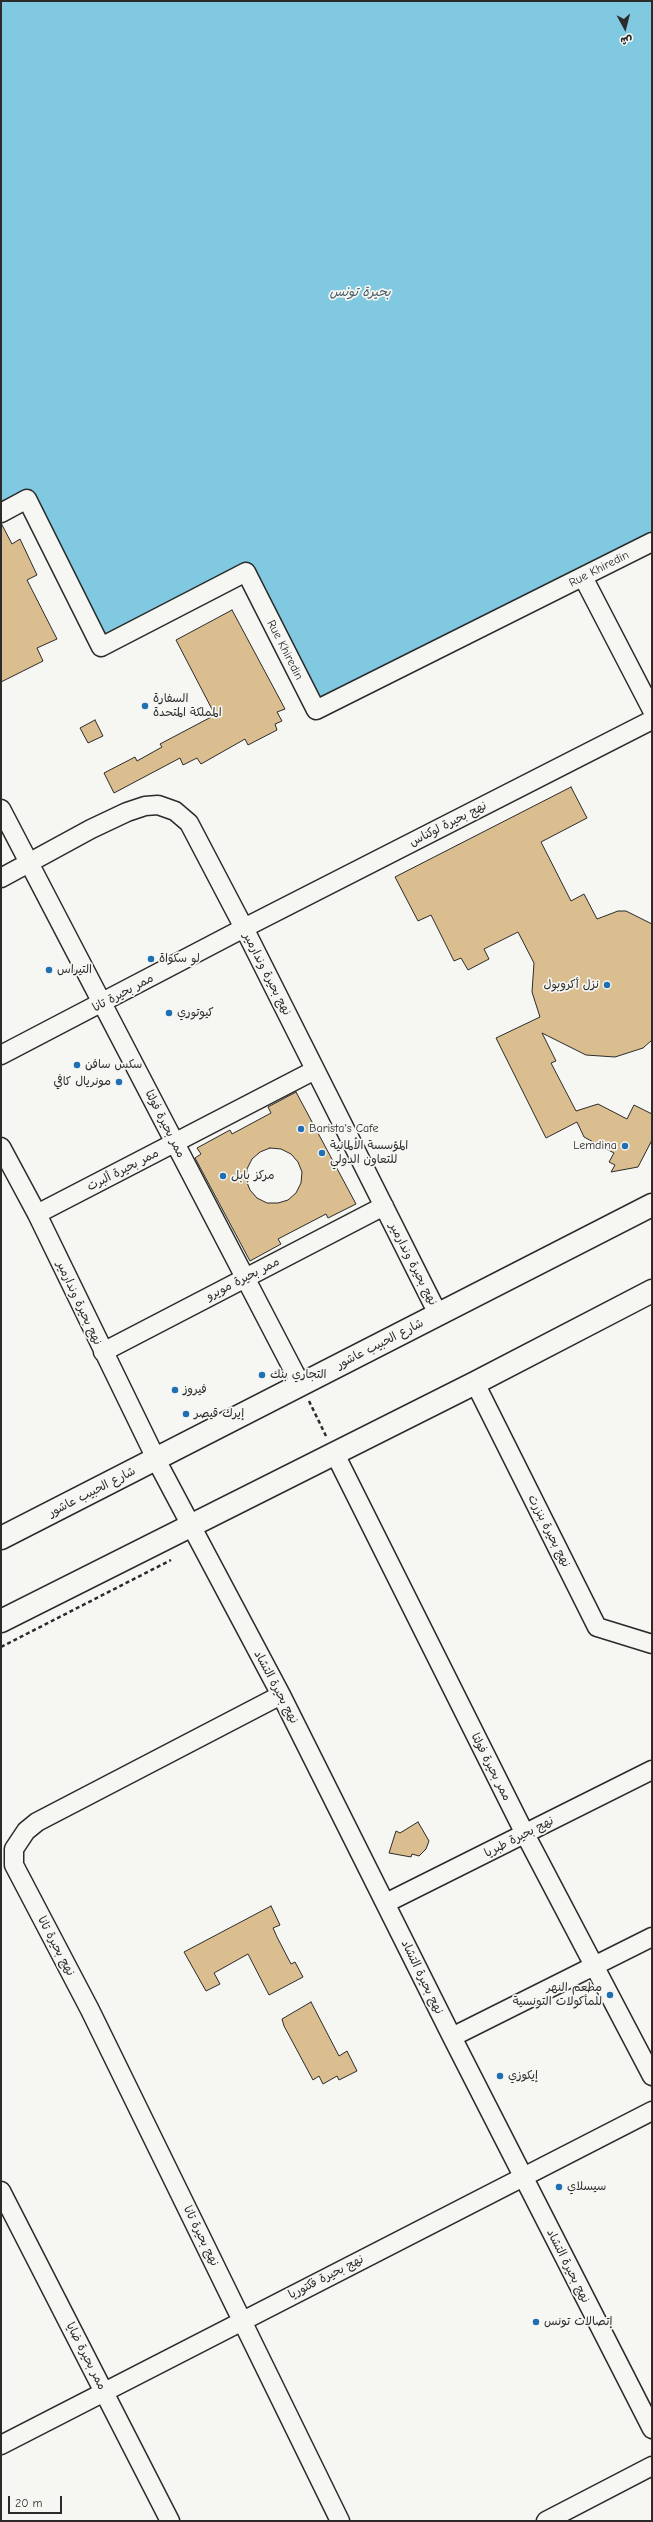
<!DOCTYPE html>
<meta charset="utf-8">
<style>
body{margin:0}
#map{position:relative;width:653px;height:2522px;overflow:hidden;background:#f6f6f2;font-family:"Comic Neue","Playpen Sans Arabic",sans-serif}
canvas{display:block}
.frame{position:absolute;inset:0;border:2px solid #2b2b2b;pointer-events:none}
.north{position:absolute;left:605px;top:8px;width:40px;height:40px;-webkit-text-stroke:3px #f6f6f2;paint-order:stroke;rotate:173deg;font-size:11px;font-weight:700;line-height:16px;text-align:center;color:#2b2b2b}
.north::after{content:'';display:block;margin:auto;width:14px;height:18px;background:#2b2b2b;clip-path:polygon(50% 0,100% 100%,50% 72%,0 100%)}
.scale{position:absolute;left:8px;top:2496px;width:54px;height:18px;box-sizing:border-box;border:2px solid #2b2b2b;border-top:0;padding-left:5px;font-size:12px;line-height:14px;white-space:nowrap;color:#2b2b2b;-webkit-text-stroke:3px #f6f6f2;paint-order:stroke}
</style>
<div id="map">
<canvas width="653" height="2522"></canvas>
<div class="frame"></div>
<div class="north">ش</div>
<div class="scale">20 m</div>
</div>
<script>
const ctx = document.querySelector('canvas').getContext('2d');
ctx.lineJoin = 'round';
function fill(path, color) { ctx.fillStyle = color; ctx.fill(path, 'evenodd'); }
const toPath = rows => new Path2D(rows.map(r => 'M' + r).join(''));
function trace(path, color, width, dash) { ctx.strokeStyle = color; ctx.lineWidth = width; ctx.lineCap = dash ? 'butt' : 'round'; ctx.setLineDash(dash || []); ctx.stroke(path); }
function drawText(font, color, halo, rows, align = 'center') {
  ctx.font = font + ' "Comic Neue","Playpen Sans Arabic",sans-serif'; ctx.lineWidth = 3.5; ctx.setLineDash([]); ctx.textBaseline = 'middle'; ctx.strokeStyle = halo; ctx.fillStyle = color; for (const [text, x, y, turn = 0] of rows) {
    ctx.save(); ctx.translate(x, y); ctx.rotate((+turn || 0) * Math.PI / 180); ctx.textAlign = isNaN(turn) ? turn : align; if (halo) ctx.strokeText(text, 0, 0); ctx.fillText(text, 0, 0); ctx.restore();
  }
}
const water = toPath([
 [1,1,652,1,652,538,320,700,248,562,105,634,31,489,1,504,1,1]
]);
const building = toPath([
 [1,523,12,544,20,539,37,575,27,580,57,639,37,648,43,661,1,682,1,523],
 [232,610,285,709,277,712,282,721,275,724,277,730,248,745,245,739,201,764,197,758,183,765,180,758,114,793,104,773,135,757,137,761,162,747,160,744,215,715,176,640,232,610],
 [95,720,103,736,88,743,80,728,95,720],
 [571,787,587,818,541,842,571,901,584,894,597,919,618,911,626,911,652,924,652,1040,643,1048,615,1057,586,1055,542,1033,556,1061,551,1063,576,1111,598,1104,627,1119,634,1105,652,1114,652,1140,638,1167,611,1172,615,1165,609,1162,614,1153,584,1137,577,1122,546,1138,496,1038,540,1017,532,992,534,963,518,932,484,949,489,959,468,970,461,958,454,961,431,915,418,921,395,877,571,787],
 [296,1092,356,1204,328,1218,326,1214,278,1239,281,1244,250,1261,195,1158,201,1154,197,1148,230,1130,232,1134,271,1113,268,1107,296,1092],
 [270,1148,281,1149,291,1154,298,1162,302,1172,301,1183,296,1193,288,1200,278,1203,267,1203,257,1198,250,1190,246,1180,247,1169,252,1159,260,1152,270,1148],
 [418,1822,429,1841,426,1849,419,1856,412,1854,411,1857,389,1853,396,1831,400,1833,418,1822],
 [271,1906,280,1925,273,1928,277,1937,291,1964,295,1962,303,1977,269,1995,248,1954,214,1973,220,1984,206,1991,184,1952,271,1906],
 [311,2002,339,2056,347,2051,357,2071,339,2080,337,2076,323,2084,319,2076,313,2080,284,2026,282,2019,311,2002]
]);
const path = toPath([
 [309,1401,326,1436],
 [1,1647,171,1560]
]);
const street = toPath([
 [1,513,27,499,101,647,246,572,316,710,652,542],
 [583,577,652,710],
 [1,809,301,1385],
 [1,878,91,829,127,812,145,806,158,805,175,811,189,823,244,928,438,1314],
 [1,1055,244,928,652,720],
 [1,1147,37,1214,161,1469,281,1695,452,2037,652,2429],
 [37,1214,315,1070],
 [103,1352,384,1206],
 [475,1383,597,1627,652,1644],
 [335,1454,525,1834,652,2076],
 [281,1695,37,1822,26,1831,14,1849,14,1865,90,2010,340,2521],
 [386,1903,652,1770],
 [452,2037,652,1937],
 [1,2191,170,2521],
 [1,2445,652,2111],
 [546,2521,652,2466]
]);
const secondary = toPath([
 [1,1538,652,1205],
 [1,1621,475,1383,652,1291]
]);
const markers = [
 [145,706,4,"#1f6fb2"],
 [151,959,4,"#1f6fb2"],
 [49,970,4,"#1f6fb2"],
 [607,985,4,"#1f6fb2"],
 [169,1013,4,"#1f6fb2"],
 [77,1065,4,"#1f6fb2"],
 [119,1082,4,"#1f6fb2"],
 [301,1129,4,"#1f6fb2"],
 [625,1146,4,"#1f6fb2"],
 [322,1153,4,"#1f6fb2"],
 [223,1176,4,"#1f6fb2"],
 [262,1375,4,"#1f6fb2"],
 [175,1390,4,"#1f6fb2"],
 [186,1414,4,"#1f6fb2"],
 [610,1995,4,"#1f6fb2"],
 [500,2076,4,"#1f6fb2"],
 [559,2187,4,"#1f6fb2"],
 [536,2322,4,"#1f6fb2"]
];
const streetNames = [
 ["Rue Khiredin",599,569,-27],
 ["Rue Khiredin",285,650,63],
 ["نهج بحيرة لوكناس",448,824,-27],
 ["نهج بحيرة وندارمير",267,974,63],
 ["ممر بحيرة تانا",123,993,-28],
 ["ممر بحيرة فولتا",165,1124,63],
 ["ممر بحيرة ألبرت",123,1170,-27],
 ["نهج بحيرة وندارمير",413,1264,63],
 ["ممر بحيرة مويرو",243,1279,-27],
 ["نهج بحيرة وندارمير",79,1303,65],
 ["شارع الحبيب عاشور",380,1344,-27],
 ["شارع الحبيب عاشور",92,1492,-27],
 ["نهج بحيرة بنزرت",549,1531,63],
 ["نهج بحيرة التشاد",276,1687,62],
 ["ممر بحيرة فولتا",491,1767,63],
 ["نهج بحيرة طبريا",519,1837,-27],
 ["نهج بحيرة تانا",56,1946,62],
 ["نهج بحيرة التشاد",422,1977,64],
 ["نهج بحيرة تانا",201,2236,64],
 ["نهج بحيرة التشاد",568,2266,63],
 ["نهج بحيرة فكتوريا",326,2277,-27],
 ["ممر بحيرة ضايا",86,2356,63]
];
const poiNames = [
 ["السفارة",153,699],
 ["المملكة المتحدة",153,713],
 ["لو سكواة",159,959],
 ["التيراس",57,970],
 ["نزل أكروبول",599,985,"right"],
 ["كيوتوري",177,1013],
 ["سكس سافن",85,1065],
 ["مونريال كافي",111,1082,"right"],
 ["Barista's Cafe",309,1129],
 ["المؤسسة الألمانية",330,1146],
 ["للتعاون الدولي",330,1160],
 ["Lemdina",617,1146,"right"],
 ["مركز بابل",231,1176],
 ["التجاري بنك",270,1375],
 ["فيروز",183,1390],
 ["إيرك قيصر",194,1414],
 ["مطعم النهر",602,1988,"right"],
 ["للمأكولات التونسية",602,2002,"right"],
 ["إيكوزي",508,2076],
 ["سيسلاي",567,2187],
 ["إتصالات تونس",544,2322]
];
const waterNames = [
 ["بحيرة تونس",360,292]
];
fill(water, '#80c9e1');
trace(water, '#5e8a98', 1);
fill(building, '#dbbe8f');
trace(building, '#2b2b2b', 1);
trace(street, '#2b2b2b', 21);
trace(secondary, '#2b2b2b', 25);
trace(path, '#2b2b2b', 2.5, [4, 3]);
trace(street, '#f6f6f2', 18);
trace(secondary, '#f6f6f2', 22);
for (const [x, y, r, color] of markers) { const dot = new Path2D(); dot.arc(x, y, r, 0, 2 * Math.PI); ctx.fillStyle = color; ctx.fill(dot); trace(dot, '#f6f6f2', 1.5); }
drawText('12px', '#2b2b2b', '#f6f6f2', streetNames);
drawText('12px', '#2b2b2b', '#f6f6f2', poiNames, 'left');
drawText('italic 13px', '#445a62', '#f6f6f2', waterNames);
</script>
